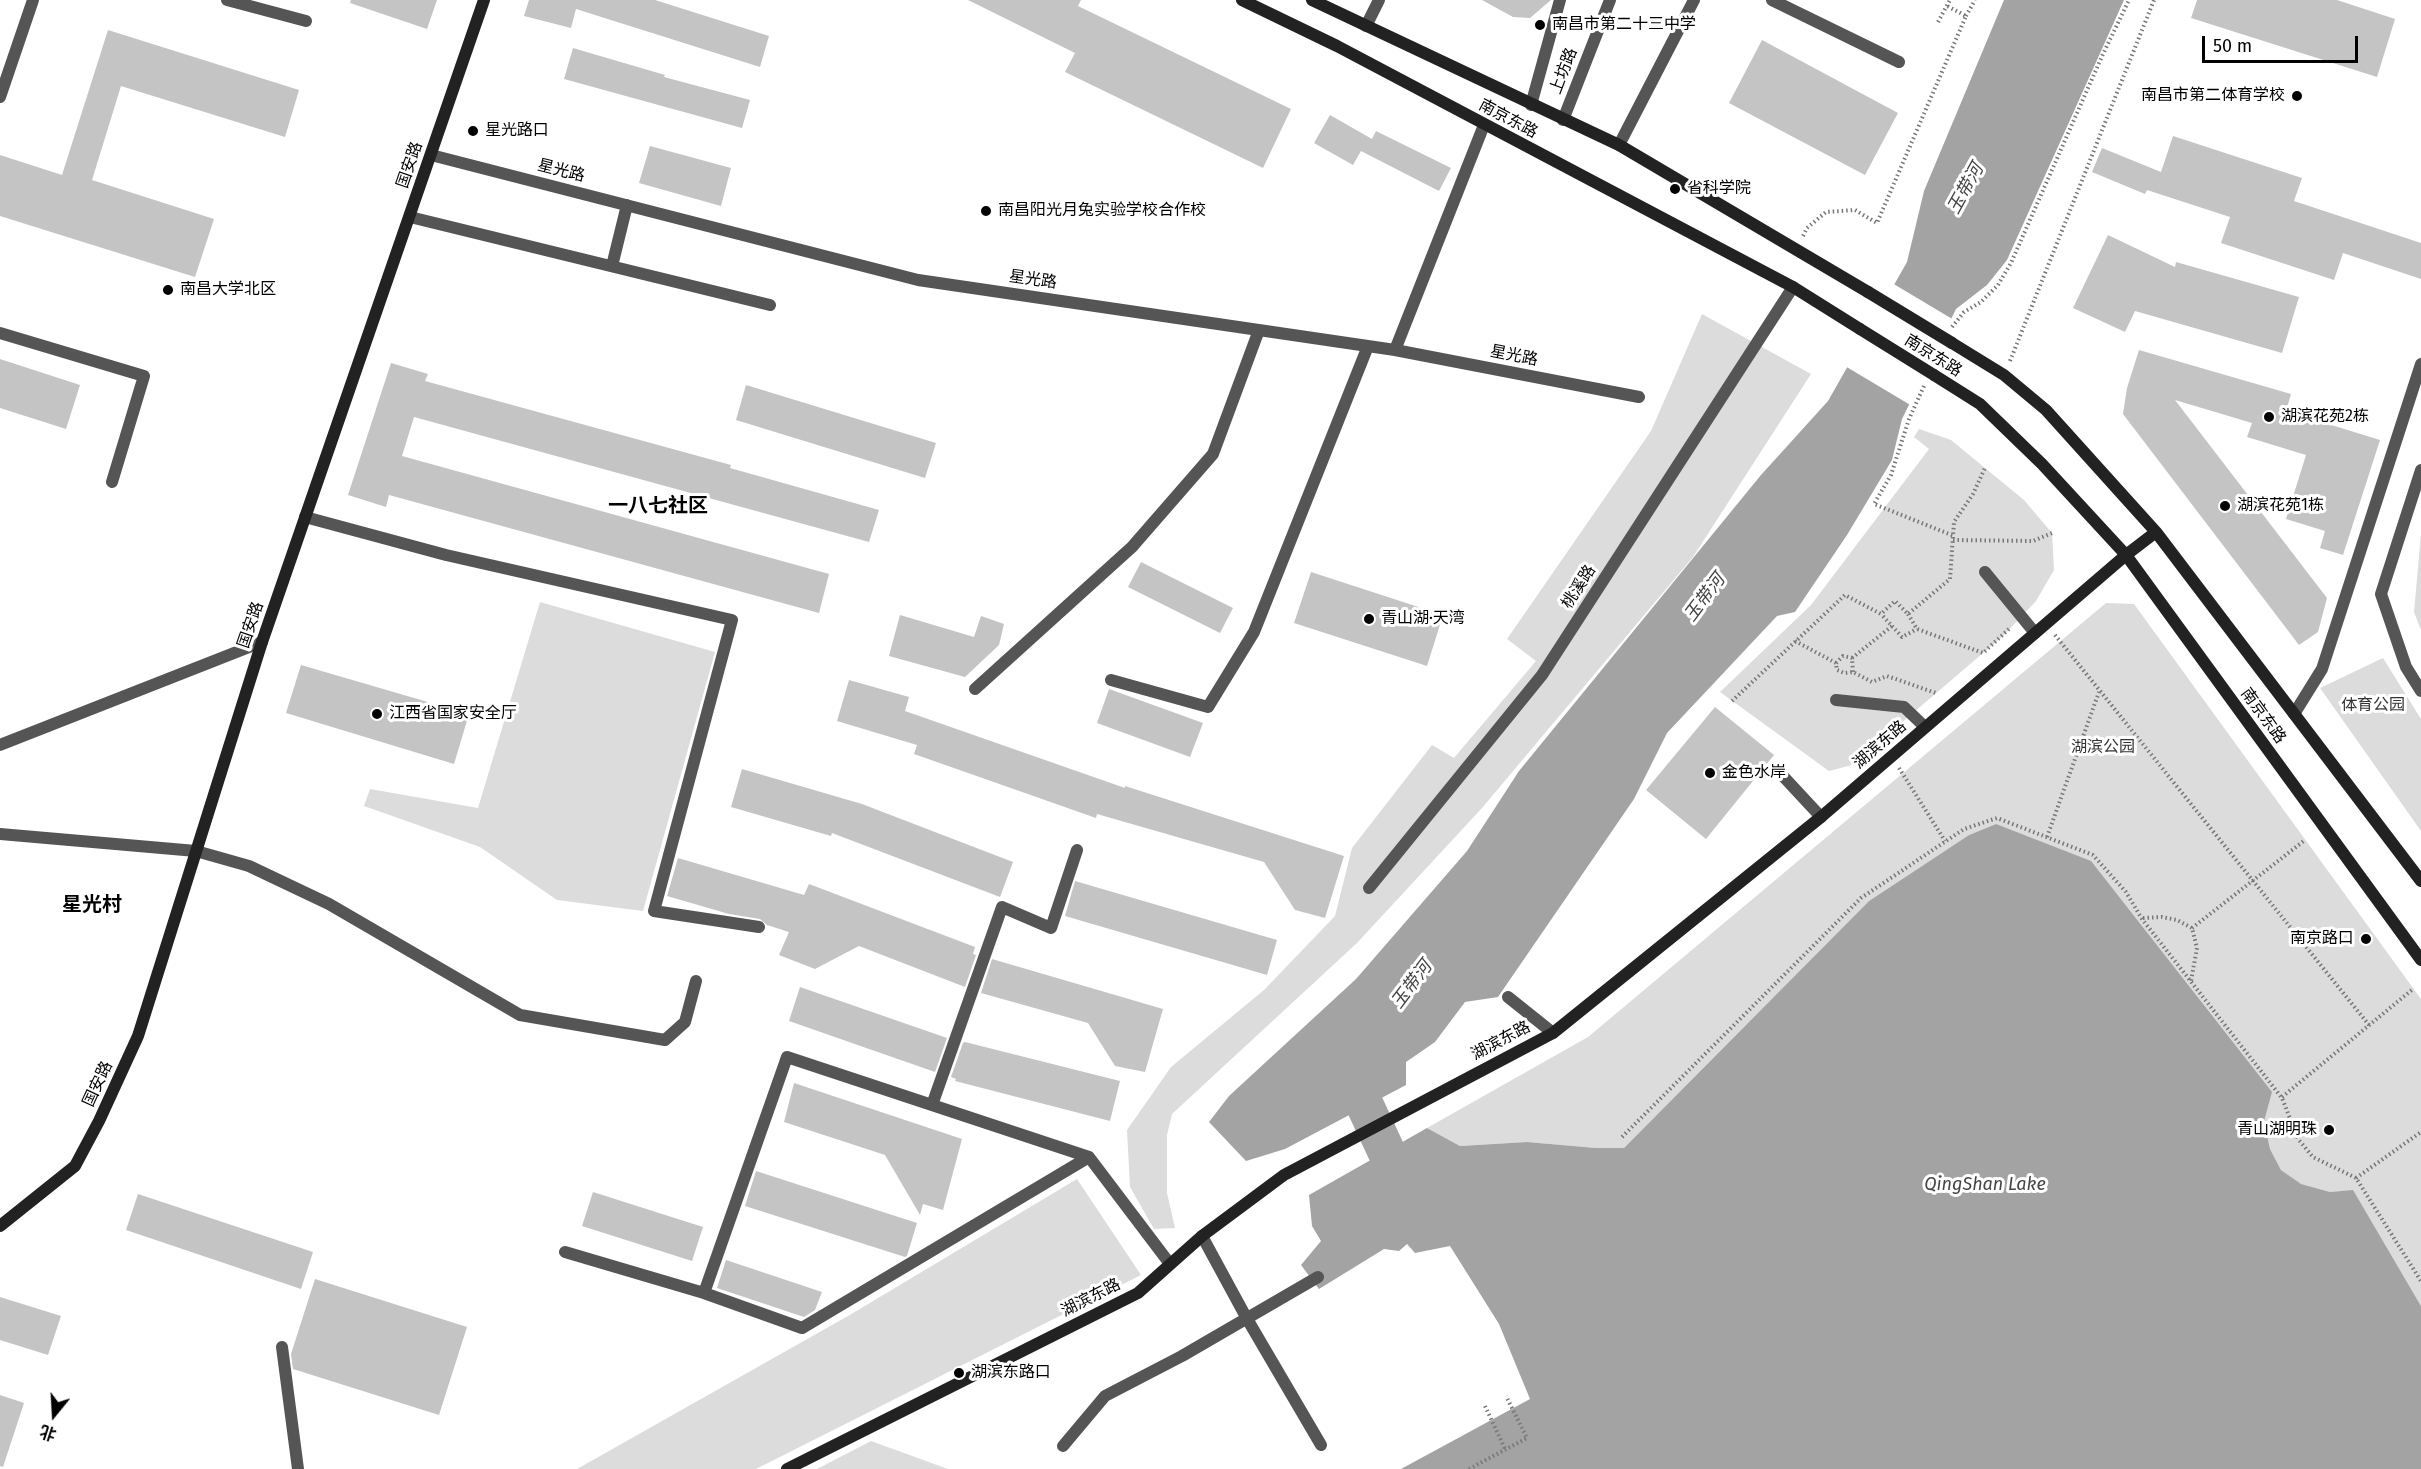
<!DOCTYPE html>
<meta charset="utf-8">
<style>
body{margin:0}
#map{position:relative;width:2421px;height:1469px;overflow:hidden;background:#fff;font-family:"Fira Sans","Noto Sans SC",sans-serif}
canvas{display:block}
.north{position:absolute;left:24px;top:1385px;width:60px;height:60px;-webkit-text-stroke:4px #fff;paint-order:stroke;rotate:198deg;font-size:16px;font-weight:700;line-height:24px;text-align:center;color:#000}
.north::after{content:'';display:block;margin:auto;width:21px;height:27px;background:#000;clip-path:polygon(50% 0,100% 100%,50% 72%,0 100%)}
.scale{position:absolute;left:2202px;top:36px;width:156px;height:27px;box-sizing:border-box;border:3px solid #000;border-top:0;padding-left:8px;font-size:18px;line-height:21px;white-space:nowrap;color:#000;-webkit-text-stroke:4px #fff;paint-order:stroke}
</style>
<div id="map">
<canvas width="2421" height="1469"></canvas>
<div class="north">北</div>
<div class="scale">50 m</div>
</div>
<script>
const ctx = document.querySelector('canvas').getContext('2d');
ctx.lineJoin = 'round';
function fill(path, color) { ctx.fillStyle = color; ctx.fill(path, 'evenodd'); }
const toPath = rows => new Path2D(rows.map(r => 'M' + r).join(''));
function trace(path, color, width, dash) { ctx.strokeStyle = color; ctx.lineWidth = width; ctx.lineCap = dash ? 'butt' : 'round'; ctx.setLineDash(dash || []); ctx.stroke(path); }
function drawText(font, color, halo, rows, align = 'center') {
  ctx.font = font + ' "Fira Sans","Noto Sans SC",sans-serif'; ctx.lineWidth = 6; ctx.setLineDash([]); ctx.textBaseline = 'middle'; ctx.strokeStyle = halo; ctx.fillStyle = color; for (const [text, x, y, turn = 0] of rows) {
    ctx.save(); ctx.translate(x, y); ctx.rotate((+turn || 0) * Math.PI / 180); ctx.textAlign = isNaN(turn) ? turn : align; if (halo) ctx.strokeText(text, 0, 0); ctx.fillText(text, 0, 0); ctx.restore();
  }
}
const green = toPath([
 [1702,314,1811,374,1693,557,1482,808,1357,943,1172,1114,1167,1135,1167,1193,1175,1228,1154,1229,1130,1187,1127,1130,1171,1067,1264,990,1335,916,1352,848,1432,745,1454,758,1536,661,1507,639,1651,431],
 [1919,429,1951,440,2024,500,2052,533,2054,570,2036,601,2003,636,1852,765,1829,771,1720,692,1811,605,1929,449,1914,437],
 [2421,534,2421,630,2414,612],
 [540,602,715,652,643,911,557,900,480,847,364,806,370,789,478,808],
 [2106,603,2134,604,2421,999,2421,1306,2353,1191,2330,1192,2300,1184,2281,1170,2270,1149,2264,1121,1996,824,1969,835,1869,901,1624,1148,1596,1148,1527,1142,1460,1146,1427,1128,1588,1037],
 [2383,658,2421,719,2421,831,2320,688],
 [1077,1179,1141,1275,756,1469,577,1469,848,1316],
 [871,1441,948,1469,817,1469]
]);
const water = toPath([
 [2004,0,2124,0,2007,260,1987,285,1956,309,1902,419,1892,460,1847,535,1795,612,1777,616,1667,733,1634,799,1498,997,1465,1002,1435,1042,1406,1062,1406,1085,1285,1149,1246,1161,1209,1122,1229,1096,1356,979,1467,851,1519,771,1761,475,1828,401,1907,262,1924,191],
 [1996,824,2091,861,2272,1092,2264,1121,2270,1149,2281,1170,2301,1184,2330,1192,2353,1190,2421,1306,2421,1469,1401,1469,1530,1399,1499,1324,1450,1246,1415,1253,1407,1244,1399,1251,1384,1249,1319,1289,1301,1265,1321,1241,1312,1226,1309,1195,1427,1128,1460,1146,1527,1142,1596,1148,1624,1148,1869,901,1969,835]
]);
const pier = toPath([
 [1892,283,1954,320,1912,406,1845,366]
]);
const river = toPath([
 [1355,1061,1348,1069,1395,1170]
]);
const building = toPath([
 [351,0,437,0,427,29,350,3],
 [529,0,655,0,769,36,760,67,576,9,571,28,524,16],
 [968,0,1081,0,1078,6,1291,109,1263,168,1065,72,1075,53],
 [1482,0,1551,0,1530,18,1513,17],
 [2197,0,2337,0,2395,19,2377,77,2191,18],
 [108,30,299,90,285,137,121,86,92,180,214,219,195,277,0,216,0,155,62,175],
 [1762,40,1898,113,1865,175,1729,103],
 [573,48,665,75,664,77,750,100,742,128,564,79],
 [1330,115,1372,139,1376,131,1451,168,1439,191,1361,151,1353,165,1314,143],
 [2173,136,2302,178,2294,201,2421,243,2421,279,2343,253,2334,280,2221,243,2230,217,2147,190,2145,194,2092,172,2102,148,2161,172],
 [650,146,731,168,721,206,639,183],
 [2108,235,2175,267,2176,262,2299,297,2282,353,2135,311,2125,332,2073,308],
 [2139,350,2291,394,2286,411,2380,440,2343,555,2320,548,2325,531,2286,519,2306,455,2247,437,2252,423,2175,400,2327,598,2318,632,2299,645,2123,414,2127,388],
 [0,359,80,385,66,429,0,408],
 [391,363,428,374,425,381,731,465,730,468,879,510,869,542,414,417,402,456,829,574,819,613,389,495,386,507,348,495],
 [746,385,936,443,925,478,736,420],
 [1141,562,1233,608,1220,633,1128,587],
 [1311,572,1443,615,1427,666,1294,623],
 [900,615,974,637,981,616,1004,624,999,645,965,677,889,656],
 [301,665,469,714,454,764,286,713],
 [849,680,909,697,905,711,1125,788,1125,786,1344,856,1325,918,1295,910,1264,862,1097,814,1096,818,914,754,917,745,837,721],
 [1109,689,1203,723,1190,757,1097,723],
 [1715,707,1774,755,1706,839,1646,790],
 [742,769,862,804,1013,862,1000,897,832,833,831,836,731,807],
 [678,858,804,895,809,884,975,947,973,954,976,955,965,987,859,946,815,969,779,955,789,932,767,925,760,919,729,914,667,896],
 [1075,881,1277,940,1267,975,1065,916],
 [992,959,1163,1009,1145,1072,1115,1066,1088,1023,981,993],
 [800,987,947,1038,935,1072,789,1021],
 [965,1042,1120,1081,1110,1121,955,1081,956,1079,951,1077,963,1043],
 [794,1083,962,1139,943,1210,923,1204,920,1215,885,1155,784,1122],
 [756,1171,917,1223,907,1256,905,1257,745,1206],
 [593,1192,703,1227,692,1261,582,1226],
 [138,1194,313,1252,301,1289,126,1230],
 [726,1260,822,1292,815,1310,804,1317,717,1288],
 [315,1279,467,1327,439,1415,293,1369,291,1354],
 [0,1297,61,1316,48,1355,0,1340],
 [0,1395,24,1403,3,1467,0,1466]
]);
const path = toPath([
 [1966,16,1975,0],
 [1938,22,1950,0],
 [1803,236,1807,228,1826,212,1855,210,1877,223,1966,16,1947,6],
 [1952,327,1964,312,1981,302,1998,285,2011,263,2103,54,2129,0],
 [2010,361,2154,0],
 [1924,386,1909,419,1891,475,1874,504,1954,536],
 [1953,540,2033,541,2052,533],
 [1908,614,1917,629,1983,653,2010,628],
 [1892,626,1902,637,1917,629],
 [2055,635,2369,1025],
 [1795,641,1836,663,1837,670,1844,673,1853,672,1872,682,1887,676,1936,693],
 [1852,658,1892,626,1881,614],
 [1836,663,1843,656,1852,658,1853,672],
 [1732,701,1845,595,1881,614,1895,601,1908,614,1950,579,1954,522,1973,494,1985,468],
 [1899,768,1945,841],
 [2047,837,2099,692],
 [2143,918,2162,917,2177,920,2192,928,2197,948,2191,981],
 [2192,928,2305,840],
 [2282,1097,2413,989],
 [1622,1137,1861,898,1964,829,1997,818,2093,855,2126,892,2142,919,2282,1098,2298,1139,2313,1157,2356,1178,2421,1281],
 [2356,1178,2421,1132],
 [1485,1406,1505,1449],
 [1469,1469,1527,1438,1506,1396]
]);
const lane = toPath([
 [227,0,306,21],
 [1772,0,1899,62],
 [1366,26,1379,0],
 [0,97,33,0],
 [1531,105,1560,0],
 [1619,145,1694,0],
 [431,155,918,280,1395,350,1639,397],
 [410,217,770,305],
 [612,266,627,205],
 [0,333,144,376,112,482],
 [1395,350,1484,125],
 [2421,470,2381,594,2406,667,2421,691],
 [305,517,446,555,732,620,654,911,759,927],
 [1985,572,2035,633],
 [1111,680,1208,707,1254,632,1368,346],
 [975,689,1132,547,1213,454,1259,330],
 [1836,700,1904,707,1925,727],
 [2294,714,2322,669,2421,364],
 [0,745,262,642],
 [1782,775,1821,817],
 [0,834,196,851,249,866,329,904,520,1015,665,1040,685,1022,696,981],
 [1369,888,1542,675,1793,287],
 [1508,997,1553,1033],
 [932,1105,1002,907,1051,928,1077,850],
 [1202,1236,1246,1317,1321,1445],
 [565,1252,704,1293,787,1057,1089,1157,1170,1264],
 [704,1293,802,1328,1089,1157],
 [282,1347,298,1469],
 [1063,1446,1105,1396,1182,1356,1318,1277]
]);
const street = toPath([
 [1563,120,1610,0]
]);
const secondary = toPath([
 [1242,0,1337,46,1793,287,1860,329],
 [1312,0,1619,145,1868,292],
 [1952,343,2004,375,2046,410,2156,532,2421,881],
 [1934,375,1980,404,2042,464,2126,555,2421,960],
 [0,1226,75,1166,99,1121,138,1036,262,642,484,0],
 [787,1469,1138,1293,1202,1236,1284,1175,1553,1033,1821,817,2126,555,2156,532]
]);
const secondaryBridge = toPath([
 [1868,292,1952,343],
 [1860,329,1934,375]
]);
const markers = [
 [1540,25,6,"#000"],
 [2297,96,6,"#000"],
 [473,131,6,"#000"],
 [1675,189,6,"#000"],
 [986,211,6,"#000"],
 [168,290,6,"#000"],
 [2269,417,6,"#000"],
 [2225,506,6,"#000"],
 [1369,619,6,"#000"],
 [377,714,6,"#000"],
 [1710,773,6,"#000"],
 [2366,939,6,"#000"],
 [2329,1130,6,"#000"],
 [959,1373,6,"#000"]
];
const poiNames = [
 ["南昌市第二十三中学",1552,25],
 ["南昌市第二体育学校",2285,96,"right"],
 ["星光路口",485,131],
 ["省科学院",1687,189],
 ["南昌阳光月兔实验学校合作校",998,211],
 ["南昌大学北区",180,290],
 ["湖滨花苑2栋",2281,417],
 ["湖滨花苑1栋",2237,506],
 ["青山湖·天湾",1381,619],
 ["江西省国家安全厅",389,714],
 ["金色水岸",1722,773],
 ["南京路口",2354,939,"right"],
 ["青山湖明珠",2317,1130,"right"],
 ["湖滨东路口",971,1373]
];
const streetNames = [
 ["上坊路",1564,71,-69],
 ["南京东路",1508,119,28],
 ["国安路",410,165,-71],
 ["星光路",561,171,14],
 ["星光路",1033,280,8],
 ["星光路",1514,356,11],
 ["南京东路",1933,356,32],
 ["桃溪路",1579,587,-57],
 ["国安路",251,625,-71],
 ["南京东路",2263,716,54],
 ["湖滨东路",1880,745,-41],
 ["湖滨东路",1501,1041,-28],
 ["国安路",98,1084,-65],
 ["湖滨东路",1091,1298,-27]
];
const parkNames = [
 ["体育公园",2373,706],
 ["湖滨公园",2103,748]
];
const waterNames = [
 ["玉带河",1966,189,-61],
 ["玉带河",1705,598,-53],
 ["玉带河",1412,985,-53],
 ["QingShan Lake",1985,1185]
];
const quarterNames = [
 ["一八七社区",658,506],
 ["星光村",92,905]
];
fill(green, '#dcdcdc');
fill(water, '#a3a3a3');
fill(pier, '#fff');
trace(river, '#a3a3a3', 38);
fill(building, '#c4c4c4');
trace(path, '#777', 4, [1.5, 3]);
trace(lane, '#555', 12);
trace(street, '#555', 12);
trace(secondary, '#222', 12);
trace(secondaryBridge, '#222', 12);
for (const [x, y, r, color] of markers) { const dot = new Path2D(); dot.arc(x, y, r, 0, 2 * Math.PI); ctx.fillStyle = color; ctx.fill(dot); trace(dot, '#fff', 2); }
drawText('16px', '#000', '#fff', poiNames, 'left');
drawText('16px', '#000', '#fff', streetNames);
drawText('16px', '#333', '#fff', parkNames);
drawText('italic 18px', '#444', '#fff', waterNames);
drawText('bold 20px', '#000', '#fff', quarterNames);
</script>
